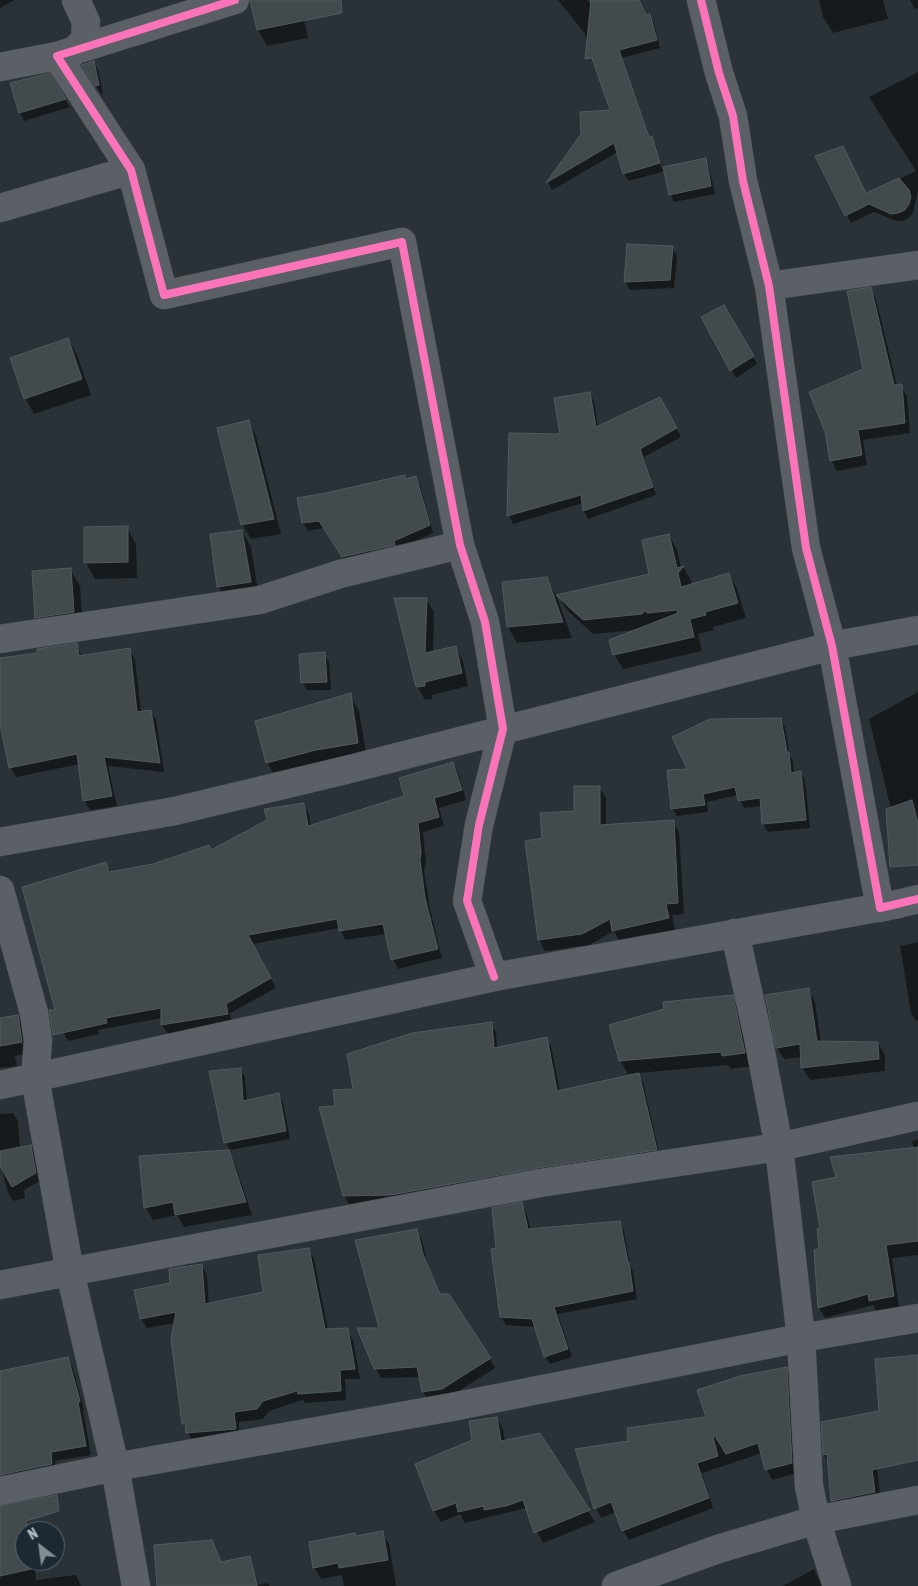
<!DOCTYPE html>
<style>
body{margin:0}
#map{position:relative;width:918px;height:1586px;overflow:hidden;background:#2a3237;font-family:"Asap Condensed",sans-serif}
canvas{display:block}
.north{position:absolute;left:15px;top:1521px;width:50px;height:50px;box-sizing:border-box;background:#1d2932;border:1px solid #59656e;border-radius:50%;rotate:330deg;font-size:14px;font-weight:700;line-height:20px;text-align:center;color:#b3bfc8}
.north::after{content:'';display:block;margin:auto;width:18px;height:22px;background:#838e95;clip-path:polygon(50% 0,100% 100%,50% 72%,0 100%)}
</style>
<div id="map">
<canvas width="918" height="1586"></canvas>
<div class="north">N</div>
</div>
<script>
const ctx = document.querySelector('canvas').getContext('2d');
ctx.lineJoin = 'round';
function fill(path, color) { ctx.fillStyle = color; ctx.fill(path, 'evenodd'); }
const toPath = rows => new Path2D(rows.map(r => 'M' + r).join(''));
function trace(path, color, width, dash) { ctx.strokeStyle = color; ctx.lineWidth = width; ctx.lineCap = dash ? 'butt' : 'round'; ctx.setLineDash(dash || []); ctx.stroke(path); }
const shadow = toPath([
 [0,0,15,0,0,8],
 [251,0,300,0,308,38,267,46,258,29],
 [558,0,588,0,589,3,597,0,639,0,646,16,649,16,654,23,660,48,622,58,650,138,655,145,662,169,705,160,709,167,715,194,674,202,670,194,665,171,629,181,624,174,618,152,552,190,548,183,583,135,612,111,585,35,586,35],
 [819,0,883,0,888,19,833,33,823,17],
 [910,0,918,0,918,8,915,9],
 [93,62,98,70,103,93,101,94,88,73],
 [918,72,918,190,913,213,909,218,903,221,896,221,874,212,851,223,817,156,866,195,916,171,869,97],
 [49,75,70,107,24,121,20,113,12,84],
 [672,248,677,256,674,288,630,290,625,282],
 [870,289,876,299,897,386,901,386,907,396,910,433,863,440,867,465,837,471,831,460,865,370],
 [724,306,757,364,736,378,703,318],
 [68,339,77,355,91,395,34,414,25,398],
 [589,393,594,401,598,428,660,399,681,437,644,457,656,495,588,519,584,511,583,503,513,524,509,516,510,434,561,435],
 [248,421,256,436,281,534,251,539,242,524],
 [404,476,406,480,416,478,420,485,433,533,398,549,348,565,324,528,308,531,303,523,299,499,327,494],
 [127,528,136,544,137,578,95,579,86,563],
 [242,531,251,547,259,598,228,603,219,587],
 [669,535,677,550,681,568,684,568,692,582,688,586,729,574,737,589,746,618,713,627,714,630,698,634,702,651,623,669,614,654,636,630,593,634,567,610,558,596,651,575],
 [70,569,80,586,83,628,45,634,36,618],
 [546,579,556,595,572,638,517,643,508,627,504,583],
 [426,599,434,612,433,653,455,647,463,661,468,686,432,695,432,699,425,700,417,686],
 [77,645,82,657,129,650,135,659,141,712,150,711,156,720,164,772,108,766,117,806,90,810,84,800,80,764,16,777,10,767,0,718,0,659,38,654],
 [324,654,329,662,331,690,307,690,302,682],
 [918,692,918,861,891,809,869,719],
 [350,695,359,711,367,759,276,778,267,762],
 [780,719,785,727,790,756,793,761,794,773,801,772,805,780,810,828,768,832,763,824,762,806,744,808,738,795,707,802,708,812,677,816,672,808,689,770],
 [453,763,458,772,466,800,439,808,444,826,423,832,426,863,424,870,430,909,442,958,398,969,393,959,386,934,345,940,340,928,252,944,276,988,230,1013,232,1023,168,1034,162,1025,162,1018,98,1030,99,1034,68,1041,63,1032,106,863,111,873,153,865,209,846,212,851,303,804,309,814,311,826,406,797],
 [599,787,606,798,606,826,673,821,679,833,684,914,672,915,675,930,620,942,614,931,589,945,545,951,539,939,544,839,575,812],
 [918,942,918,1020,916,1021,911,1013,900,946],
 [808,990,815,1002,821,1042,878,1043,885,1055,885,1071,810,1080,802,1068,802,1057,784,1059,777,1047],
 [732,997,740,1010,752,1066,731,1069,728,1065,638,1073,643,1082,660,1157,396,1203,349,1204,344,1196,336,1107,354,1090,491,1024,496,1032,497,1049,546,1038,551,1046,560,1092,636,1075,636,1073,628,1074,620,1060],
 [0,1014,1,1020,18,1017,24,1028,28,1053,15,1056,17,1066,0,1068],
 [240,1069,245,1077,247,1102,278,1094,283,1102,290,1139,230,1150,225,1142],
 [13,1113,18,1121,20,1148,31,1146,35,1154,40,1181,24,1190,25,1198,13,1201,8,1193,0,1163,0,1114],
 [918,1140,918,1255,892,1258,899,1307,876,1311,873,1305,825,1318,819,1308,815,1251,821,1249,821,1230,838,1178,914,1149,912,1141],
 [228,1151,235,1164,252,1215,184,1227,177,1215,153,1220,146,1208,140,1157],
 [522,1204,526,1212,531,1230,620,1223,624,1231,631,1268,633,1271,637,1299,558,1314,572,1357,550,1364,545,1356,535,1327,506,1325,501,1317,497,1249],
 [417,1231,422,1240,428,1265,441,1295,490,1359,495,1368,448,1398,429,1401,423,1392,420,1377,381,1378,375,1368,380,1329],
 [308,1249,314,1259,328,1330,347,1330,353,1340,360,1379,345,1379,346,1400,305,1403,303,1400,269,1411,263,1419,239,1422,239,1439,193,1442,183,1424,175,1323,147,1328,141,1319,172,1284,201,1265,207,1275,209,1305,264,1293],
 [68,1359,73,1368,84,1410,83,1411,91,1455,55,1461,56,1469,0,1475,0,1372],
 [786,1368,792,1378,797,1473,772,1480,767,1470,762,1453,702,1473,713,1508,629,1540,623,1530,616,1512,601,1518,596,1508,630,1442,708,1418],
 [497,1418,503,1429,505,1442,539,1435,595,1522,543,1543,537,1532,530,1507,465,1523,460,1514,441,1522,434,1511,417,1465,473,1441],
 [823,1423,873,1427,881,1505,840,1513,833,1501,829,1464,824,1455],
 [26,1527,28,1531,25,1531,25,1561,34,1561,36,1580,76,1575,81,1586,0,1586,0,1532],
 [382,1533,389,1544,396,1586,344,1586,342,1575,321,1579,314,1567,356,1537],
 [814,1569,822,1586,783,1586],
 [268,1583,270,1586,253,1586]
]);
const building = toPath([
 [250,0,341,0,342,13,257,30,250,0],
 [591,0,639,0,646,15,650,14,657,40,619,50,649,137,652,136,660,163,623,174,614,143,546,183,581,134,580,112,610,110,592,58,585,59,591,0],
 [94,61,99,85,95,86,81,65,94,61],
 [50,73,66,99,19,113,10,83,50,73],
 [843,146,866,193,899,178,909,190,911,197,909,204,905,210,898,213,891,214,869,204,845,216,815,156,843,146],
 [706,158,711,186,669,195,663,167,706,158],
 [627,244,673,246,670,280,624,282,627,244],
 [871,287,894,385,902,384,905,423,858,430,862,455,830,461,825,432,809,392,863,369,847,291,871,287],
 [724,305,754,356,730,371,701,317,724,305],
 [68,338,82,379,24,399,10,358,68,338],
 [590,392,596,427,660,397,677,428,640,449,653,487,583,511,581,495,507,516,509,433,560,434,554,398,590,392],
 [249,420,274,519,241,525,217,428,249,420],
 [405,475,405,479,416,476,430,525,394,541,395,545,342,557,319,521,302,523,297,498,326,493,405,475],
 [128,526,128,562,84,563,84,527,128,526],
 [242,530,251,582,217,587,210,534,242,530],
 [669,534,677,568,684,566,678,573,681,587,729,573,738,603,705,612,706,615,690,619,694,637,613,655,609,640,678,613,677,610,647,613,645,610,642,614,583,620,556,595,649,574,642,540,669,534],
 [71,568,74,612,35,618,32,571,71,568],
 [547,577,563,622,507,627,502,582,547,577],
 [394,598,427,598,425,653,456,646,462,673,425,682,425,686,416,687,394,598],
 [77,643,79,656,130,648,137,712,151,710,160,763,104,757,112,796,83,801,77,754,9,768,0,724,0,658,37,653,37,649,77,643],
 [325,652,327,682,301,683,299,654,325,652],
 [351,693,358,743,316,750,266,763,255,721,351,693],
 [781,718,787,752,789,752,791,773,801,771,806,820,762,824,760,798,738,801,735,787,703,794,705,805,671,809,667,770,687,769,672,737,710,719,781,718],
 [453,762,462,790,434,798,439,817,418,823,421,853,420,860,425,898,438,949,391,960,383,924,339,931,337,919,248,935,271,978,226,1004,228,1014,161,1025,161,1008,106,1018,107,1023,53,1035,49,1010,55,1010,22,887,106,862,109,872,153,864,209,845,211,850,267,820,264,809,304,803,308,826,404,796,399,778,453,762],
 [574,786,600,786,600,825,674,820,678,903,666,904,669,918,612,931,610,919,582,934,538,940,525,841,542,838,540,813,574,811,574,786],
 [912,800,918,823,918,865,890,867,886,809,912,800],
 [809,988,817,1041,878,1042,879,1059,801,1068,800,1044,776,1048,765,995,809,988],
 [733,995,745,1053,722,1056,721,1052,619,1061,609,1025,664,1009,663,1002,733,995],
 [18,1015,22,1042,0,1046,0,1018,18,1015],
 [492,1022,494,1048,547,1037,557,1091,639,1073,657,1150,538,1168,391,1195,343,1196,319,1107,335,1106,333,1090,353,1089,347,1054,412,1033,492,1022],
 [241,1068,243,1101,279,1093,286,1131,224,1143,209,1071,241,1068],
 [31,1145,36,1173,12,1187,0,1166,0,1151,31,1145],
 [918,1147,918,1241,886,1245,894,1296,869,1301,868,1294,818,1308,814,1250,819,1248,817,1229,820,1228,812,1182,836,1177,830,1157,918,1147],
 [229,1150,246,1202,175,1215,173,1202,144,1208,139,1156,229,1150],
 [522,1202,528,1229,620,1221,628,1262,629,1262,633,1291,554,1307,568,1349,544,1357,532,1319,500,1317,491,1249,496,1248,492,1208,522,1202],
 [417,1229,423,1254,440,1294,449,1294,491,1358,442,1389,422,1392,417,1367,374,1369,357,1328,379,1328,355,1240,417,1229],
 [309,1248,325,1329,348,1328,355,1369,340,1370,341,1391,298,1394,297,1391,263,1401,257,1409,234,1412,236,1429,186,1433,185,1424,182,1424,171,1339,176,1312,140,1319,134,1290,170,1283,169,1269,202,1264,205,1304,263,1292,258,1255,309,1248],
 [918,1355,918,1460,872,1470,875,1492,831,1501,827,1454,823,1455,821,1422,879,1411,875,1359,918,1355],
 [68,1357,80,1401,78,1402,86,1446,51,1452,52,1464,0,1475,0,1371,68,1357],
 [787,1367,792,1463,765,1470,758,1443,726,1454,715,1436,713,1437,718,1456,697,1463,709,1498,622,1531,611,1502,594,1509,575,1449,628,1441,627,1428,706,1417,697,1390,740,1376,787,1367],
 [497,1417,501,1441,540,1433,590,1510,534,1533,523,1500,506,1506,484,1510,484,1506,458,1512,456,1503,433,1511,415,1464,472,1440,469,1421,497,1417],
 [57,1495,59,1511,26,1521,27,1531,25,1531,25,1561,30,1561,31,1569,0,1576,0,1506,57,1495],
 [383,1531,388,1560,339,1568,338,1563,313,1568,309,1542,355,1533,355,1536,383,1531],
 [212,1540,221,1562,250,1556,257,1586,157,1586,154,1545,212,1540]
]);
const minor = toPath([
 [235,0,57,56,131,170,164,295,402,242,460,545,485,622,503,729,479,825,467,901,494,977],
 [701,0,719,73,733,116,743,181,769,286,806,548,832,646,880,908,918,899],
 [0,67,72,53,85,40,86,22,76,0],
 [0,208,131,170],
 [769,286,918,265],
 [0,639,260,600,340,574,460,545],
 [0,842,175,811,350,769,832,646,918,630],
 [0,890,34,1013,38,1041,35,1078,70,1272,115,1467,136,1586],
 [735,933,758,1037,779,1147,801,1338,809,1486,816,1520,837,1586],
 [0,1085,494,977,899,904],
 [0,1285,540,1183,779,1147,918,1116],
 [0,1491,115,1467,452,1407,801,1338,918,1318],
 [616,1586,718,1549,816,1520,918,1500]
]);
const cycleway = toPath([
 [235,0,57,56,131,170,164,295,402,242,460,545,485,622,503,729,479,825,467,901,494,977],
 [701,0,719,73,733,116,743,181,769,286,806,548,832,646,880,908,918,899]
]);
fill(shadow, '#0007');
fill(building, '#434a4e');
trace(building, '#525a5f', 1);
trace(minor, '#484e52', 29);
trace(minor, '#5a6065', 28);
trace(cycleway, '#fb73b8', 8);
</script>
